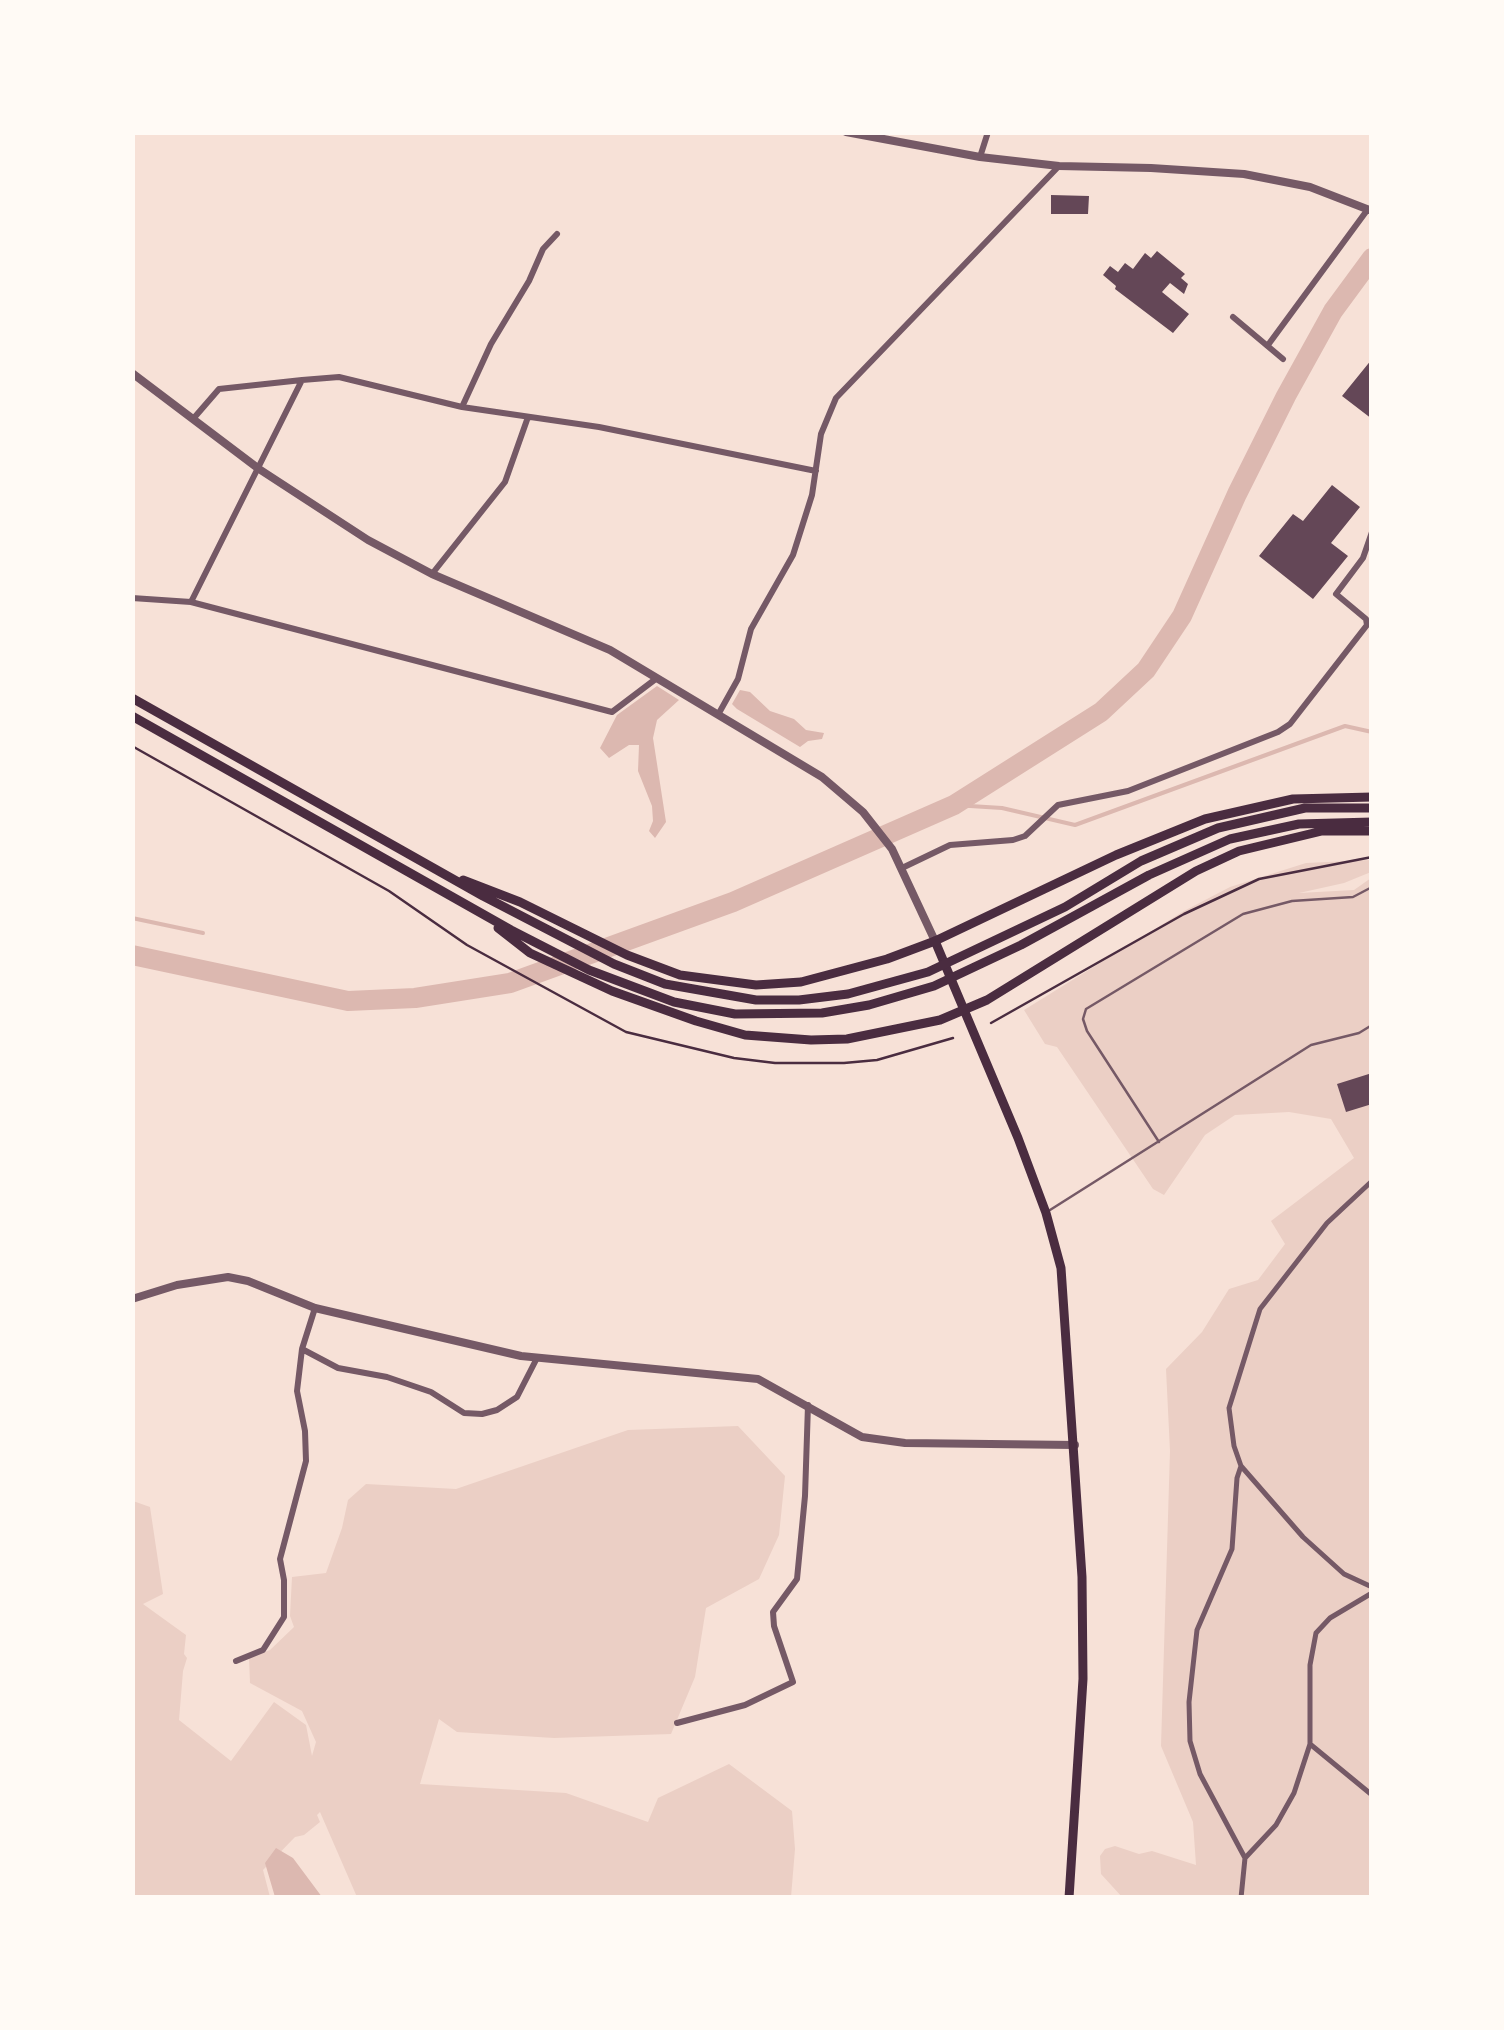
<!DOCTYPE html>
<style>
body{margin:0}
#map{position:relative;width:1504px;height:2030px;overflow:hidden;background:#f7e1d7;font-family:"Alegreya Sans",sans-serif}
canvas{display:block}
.frame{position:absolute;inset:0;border:135px solid #fffaf5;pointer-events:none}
</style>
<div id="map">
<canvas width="1504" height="2030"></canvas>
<div class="frame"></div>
</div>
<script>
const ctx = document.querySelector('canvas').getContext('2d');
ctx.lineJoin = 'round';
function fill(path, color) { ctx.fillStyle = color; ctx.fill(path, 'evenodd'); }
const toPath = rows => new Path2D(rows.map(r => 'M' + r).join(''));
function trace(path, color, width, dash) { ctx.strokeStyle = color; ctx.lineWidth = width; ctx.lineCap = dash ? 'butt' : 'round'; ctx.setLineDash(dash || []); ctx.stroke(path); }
const green = toPath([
 [1371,860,1371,872,1344,883,1299,893,1354,890,1371,878,1371,1897,1122,1897,1101,1874,1100,1856,1105,1849,1115,1846,1139,1854,1152,1851,1196,1865,1193,1822,1161,1746,1170,1451,1166,1369,1202,1332,1229,1289,1258,1280,1285,1244,1271,1221,1354,1158,1331,1119,1289,1112,1235,1115,1205,1135,1164,1195,1153,1189,1057,1047,1045,1044,1024,1010,1184,911,1230,887,1306,863],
 [738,1426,785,1476,779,1535,759,1579,706,1608,695,1677,671,1734,554,1738,457,1732,439,1719,420,1784,566,1793,648,1822,658,1798,729,1764,792,1811,795,1849,791,1897,357,1897,320,1812,317,1815,320,1822,304,1835,295,1837,263,1870,270,1897,133,1898,133,1501,150,1507,163,1594,143,1604,186,1635,184,1654,187,1658,183,1671,179,1720,231,1761,274,1702,306,1725,312,1756,316,1742,302,1711,250,1683,249,1658,270,1650,294,1627,290,1616,292,1577,326,1573,342,1528,348,1500,366,1484,456,1489,628,1430]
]);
const water = toPath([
 [657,686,679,700,657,720,653,738,666,822,655,838,649,831,653,821,652,806,638,771,639,745,629,745,609,758,600,748,617,715],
 [740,690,750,692,770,711,794,719,806,730,824,733,822,739,808,741,800,747,737,709,732,704],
 [276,1848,293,1858,322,1897,275,1897,265,1863]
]);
const stream = toPath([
 [954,805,1002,808,1075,825,1345,726,1372,732],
 [132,918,203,933]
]);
const river = toPath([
 [132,955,348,1001,415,998,510,983,733,902,954,805,1101,712,1146,670,1182,616,1237,494,1286,396,1333,311,1372,258]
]);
const building = toPath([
 [1051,195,1089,196,1088,214,1051,214],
 [1157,251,1185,274,1181,278,1188,284,1184,294,1170,283,1162,292,1189,314,1173,333,1115,289,1116,286,1103,275,1110,266,1118,272,1125,263,1133,269,1145,253,1151,258],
 [1372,359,1372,419,1342,396],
 [1332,485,1360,507,1331,543,1348,556,1313,599,1259,556,1293,514,1303,521],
 [1372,1073,1372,1104,1346,1112,1337,1084]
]);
const path = toPath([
 [132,746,389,891,467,945,626,1032,734,1058,775,1063,844,1063,877,1060,953,1038],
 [991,1023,1184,914,1259,879,1372,857]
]);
const service = toPath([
 [1159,1142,1087,1031,1083,1019,1086,1009,1243,914,1292,901,1353,897,1372,887],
 [1050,1210,1311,1045,1359,1033,1372,1025]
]);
const pedestrian = toPath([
 [1372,1181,1327,1223,1260,1309,1229,1408,1234,1446,1241,1466,1303,1537,1344,1574,1372,1587],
 [1372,1593,1330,1618,1316,1633,1310,1665,1310,1744,1372,1795],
 [1246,1857,1276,1825,1294,1793,1310,1744],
 [1241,1898,1245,1858,1200,1774,1190,1741,1189,1702,1197,1630,1232,1549,1237,1478,1241,1466]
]);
const minor = toPath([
 [980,157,988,132],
 [1233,317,1283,359],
 [1268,345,1368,209],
 [302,380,339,377,462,407,599,427,816,471],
 [462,407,491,344,529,281,543,249,557,234],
 [432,574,505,482,528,417],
 [132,598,191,602,612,712,657,678],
 [191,602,302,380,219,389,193,419],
 [719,713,738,679,751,629,793,555,812,495,821,434,836,398,1059,166],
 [902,868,950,845,1013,840,1025,836,1058,805,1128,791,1278,732,1290,724,1367,625,1366,619,1336,594,1363,558,1372,532],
 [315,1308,302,1349,338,1368,387,1377,431,1392,464,1413,482,1414,497,1410,517,1397,537,1358],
 [236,1661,263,1650,284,1617,284,1580,280,1559,306,1461,305,1431,297,1391,302,1349],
 [677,1723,745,1705,793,1682,774,1626,773,1612,797,1579,805,1496,808,1405]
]);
const tertiary = toPath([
 [846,132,980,157,1059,166,1151,168,1244,174,1310,187,1372,211],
 [132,373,259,469,368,540,432,574,610,650,822,777,863,812,892,849,935,941],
 [132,1299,177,1285,228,1277,248,1281,315,1308,521,1356,758,1379,862,1437,905,1443,1075,1445]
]);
const secondary = toPath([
 [935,941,1018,1138,1046,1213,1061,1268,1082,1577,1083,1679,1069,1898]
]);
const primary = toPath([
 [132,698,483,896,614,964,665,984,756,1000,799,1000,848,994,928,972,1065,907,1141,861,1218,828,1305,808,1372,808],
 [132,716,511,930,589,970,674,1002,735,1014,822,1013,869,1005,934,986,1021,945,1149,875,1230,839,1299,824,1372,822],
 [463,880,520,902,627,955,680,975,756,985,801,982,887,959,935,941,1116,855,1205,819,1293,799,1372,797],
 [498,928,530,953,612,991,696,1021,745,1035,811,1040,847,1039,940,1020,987,1000,1196,871,1239,851,1322,831,1372,831]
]);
fill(green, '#ebcfc5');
fill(water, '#dcb8b0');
trace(stream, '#dcb8b0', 4);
trace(river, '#dcb8b0', 20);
fill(building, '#644757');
trace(path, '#4a2c40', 2.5);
trace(service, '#755966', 2.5);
trace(pedestrian, '#755966', 5);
trace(minor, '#755966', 6);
trace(tertiary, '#755966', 8);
trace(secondary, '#4a2c40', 9);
trace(primary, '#4a2c40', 9);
</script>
